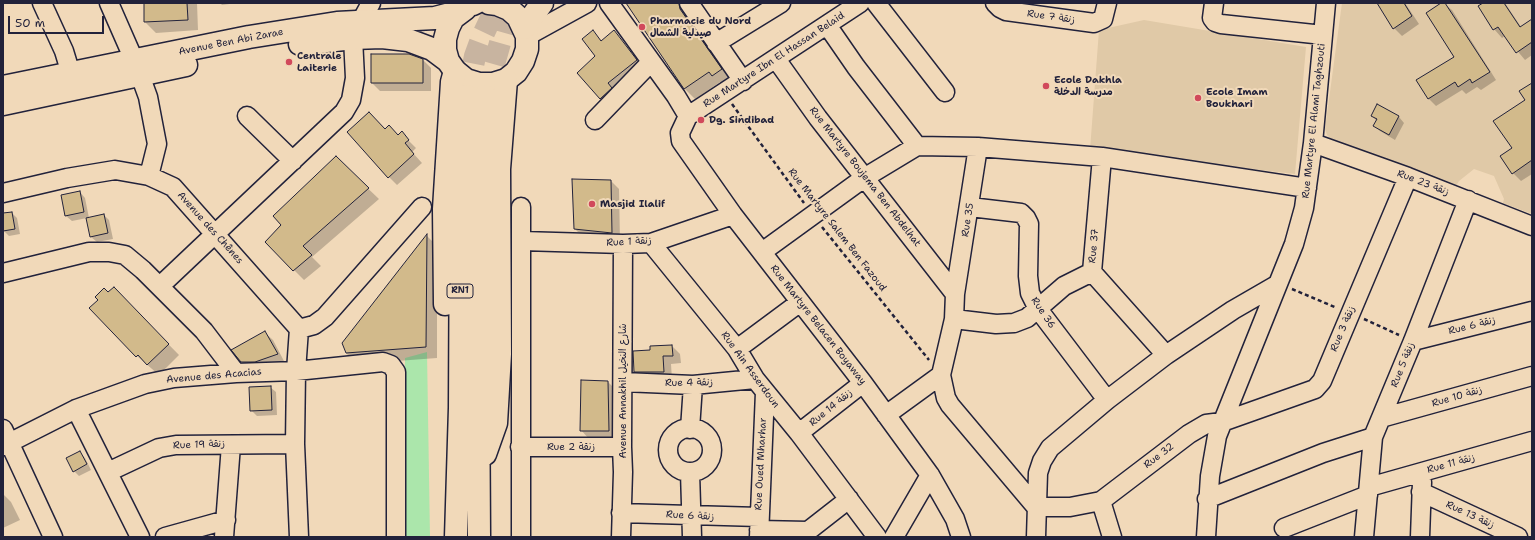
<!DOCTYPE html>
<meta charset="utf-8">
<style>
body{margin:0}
#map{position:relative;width:1535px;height:540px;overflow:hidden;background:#f1d9b9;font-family:"Shantell Sans",sans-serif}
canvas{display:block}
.frame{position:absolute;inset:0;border:4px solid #22223b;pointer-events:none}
.scale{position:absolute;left:8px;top:16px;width:96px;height:18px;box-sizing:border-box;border:2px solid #22223b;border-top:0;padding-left:5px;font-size:12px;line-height:14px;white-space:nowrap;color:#22223b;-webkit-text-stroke:3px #f1d9b9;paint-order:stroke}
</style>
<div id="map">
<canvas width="1535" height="540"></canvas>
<div class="frame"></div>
<div class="scale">50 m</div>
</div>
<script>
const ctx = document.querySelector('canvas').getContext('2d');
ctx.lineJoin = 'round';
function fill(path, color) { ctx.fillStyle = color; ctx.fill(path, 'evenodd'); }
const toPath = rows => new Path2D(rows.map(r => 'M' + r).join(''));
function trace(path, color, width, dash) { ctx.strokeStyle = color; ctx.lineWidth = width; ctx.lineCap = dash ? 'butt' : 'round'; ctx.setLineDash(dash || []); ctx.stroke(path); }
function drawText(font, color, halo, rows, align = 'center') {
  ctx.font = font + ' "Shantell Sans","Playpen Sans Arabic",sans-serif'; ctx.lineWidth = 4; ctx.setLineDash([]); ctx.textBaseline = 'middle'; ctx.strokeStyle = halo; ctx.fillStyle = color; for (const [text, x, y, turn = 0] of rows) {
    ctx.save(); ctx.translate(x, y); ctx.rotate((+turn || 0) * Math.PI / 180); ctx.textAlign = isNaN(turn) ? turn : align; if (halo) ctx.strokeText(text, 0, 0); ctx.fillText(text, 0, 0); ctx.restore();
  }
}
const built = toPath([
 [1342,3,1532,3,1532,214,1503,203,1504,199,1494,176,1474,169,1459,181,1456,186,1335,143,1327,135,1325,129],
 [1144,20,1306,47,1295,174,1090,150,1099,30]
]);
const green = toPath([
 [427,352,430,537,404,537,405,358]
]);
const shadow = toPath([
 [145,3,197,3,198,30,156,33,145,22],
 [220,3,237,3,222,5],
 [627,3,684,3,732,80,723,86,720,82,695,99,684,88],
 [1378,3,1405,3,1419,24,1402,36,1394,28],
 [1443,3,1452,10,1496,80,1481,90,1477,87,1466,94,1462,90,1436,106,1428,98,1456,57],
 [1481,3,1505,3,1521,27,1532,20,1532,55,1525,60,1505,36,1502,38,1494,29,1479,7,1482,5],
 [614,31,644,68,608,106,578,73,597,56,593,32,602,41],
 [423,60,431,68,431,91,380,91,372,83],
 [1532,84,1532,174,1521,181,1513,173,1513,149],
 [1378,106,1399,117,1404,123,1395,140,1380,131,1374,126,1377,121,1372,116],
 [401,133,416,148,412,152,422,163,397,185,389,177,398,136],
 [336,158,379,199,312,257,321,266,304,280,266,242],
 [611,181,619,189,620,241,583,237,575,229],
 [80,192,85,198,89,218,104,215,109,220,113,239,97,242,91,237,87,218,72,221,66,216,62,196],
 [12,213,17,218,20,234,9,236,3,230,3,214],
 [427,236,437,246,437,358,357,364,346,353],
 [108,294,124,299,179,355,159,375,137,356,99,300],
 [264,332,273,340,285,363,250,370,242,362],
 [672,346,680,354,681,363,671,364,672,380,643,380,635,372,651,350],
 [608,382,616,390,617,439,589,439,581,430],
 [270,387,276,392,277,415,257,416,251,410],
 [80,452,85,458,91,470,79,476,74,471],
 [3,494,11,502,20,520,3,528]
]);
const building = toPath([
 [144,3,187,3,188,20,144,22,144,3],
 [626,3,679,3,680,9,722,69,712,76,709,72,684,89,626,3],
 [1377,3,1404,3,1412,16,1393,29,1377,3],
 [1441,3,1445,3,1490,72,1472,83,1470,79,1458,87,1455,82,1428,99,1416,80,1454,57,1426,13,1441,3],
 [1483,3,1504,3,1520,27,1532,19,1532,42,1516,53,1498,27,1493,30,1478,6,1483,3],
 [593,30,601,41,614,30,637,60,608,83,612,88,600,99,577,73,595,56,582,39,593,30],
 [371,54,409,54,423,59,423,83,371,83,371,54],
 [1532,83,1532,160,1512,174,1500,156,1512,148,1493,121,1525,100,1519,91,1532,83],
 [1377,104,1399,116,1389,135,1373,126,1377,119,1371,116,1377,104],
 [369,112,385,129,389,125,398,135,402,131,409,140,405,143,414,154,388,178,347,132,369,112],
 [336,156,369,188,303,246,312,255,293,271,265,242,281,225,273,216,336,156],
 [572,179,611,180,612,233,574,229,572,179],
 [80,191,84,212,65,216,61,195,80,191],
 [12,212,15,229,3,231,3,213,12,212],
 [104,214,108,233,90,237,86,218,104,214],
 [427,234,426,347,346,353,342,343,427,234],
 [114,287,169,344,147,365,138,355,136,357,89,308,98,300,95,297,104,288,108,292,114,287],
 [265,331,278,354,255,362,241,362,231,350,265,331],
 [672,345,673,356,663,356,664,372,634,372,633,351,650,350,650,346,672,345],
 [581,380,608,381,609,431,580,431,581,380],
 [271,386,272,410,250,411,249,387,271,386],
 [80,451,87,464,73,472,66,458,80,451]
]);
const highwayTunnel = toPath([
 [467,96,475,56,482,37,498,3],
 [485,96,504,29,519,3]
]);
const path = toPath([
 [732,104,804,203],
 [822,227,929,360],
 [1292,289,1337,308],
 [1364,319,1399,335]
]);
const minor = toPath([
 [42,3,64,51,71,74],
 [109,3,134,60],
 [609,3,676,96,688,116],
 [689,3,743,81],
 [860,3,688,116,680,133,681,141,733,215,863,383,930,475,955,519,961,537],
 [876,3,945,92],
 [995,3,1000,8,1006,11,1094,23,1103,19,1107,3],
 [1214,3,1212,18,1215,22,1221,24,1323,35],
 [360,23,371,3],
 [827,25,856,67,917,146],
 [527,36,587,3],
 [716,43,781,3],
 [776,59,818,118,955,294],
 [140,75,148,97,157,144,149,176],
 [247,116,293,161],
 [595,120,651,62],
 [1313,143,1408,177,1532,226],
 [978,147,955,294,954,319,941,375,946,398,950,405,1036,507,1070,507,1101,501,1189,434,1206,424,1222,422,1315,389,1322,381,1408,177],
 [1102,157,1092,272,1166,355],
 [3,193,67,178,115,170,149,176,173,187,299,329],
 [970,207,1021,213,1026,218,1029,224,1028,276,1030,293,1038,309,1107,400],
 [522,241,623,244,651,243,733,215],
 [651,243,737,349,755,379,799,433,877,537],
 [762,252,864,178,917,146,978,147,1102,157,1307,188],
 [3,273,89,252,109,252,125,255,143,270,204,331,236,373],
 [160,286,344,112,351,100,355,78,353,38],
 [954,319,996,324,1014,323,1027,318,1064,286,1092,272],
 [299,329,314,325,325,317,422,207],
 [1413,341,1532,311],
 [737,349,799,303],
 [623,382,693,385,755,379],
 [76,409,140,537],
 [886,415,941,375],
 [1381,418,1532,376],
 '668 450a22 22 0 1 1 44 0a22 22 0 1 1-44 0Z',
 [3,429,53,537],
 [690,429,693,385],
 [799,433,863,383],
 [3,446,76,409,145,384,174,378,236,373,296,371,383,362,391,365,396,372,396,537],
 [520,447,622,447],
 [108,472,159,448,176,445,295,444],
 [690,472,692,537],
 [1369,487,1532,441],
 [1421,492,1518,537],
 [1207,499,1323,453,1373,437],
 [1101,501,1112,537],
 [621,513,759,517],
 [1284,528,1368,495],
 [759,530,808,531,849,499],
 [165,537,226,520],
 [224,537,231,445],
 [299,537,295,444,296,371,299,329],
 [521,537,521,207],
 [621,537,623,472,622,447,623,244],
 [759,537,765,392],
 [894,537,930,475],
 [1036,537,1038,473,1042,461,1050,448,1107,400,1166,355,1233,310,1278,284],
 [1206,537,1210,476,1217,436,1294,244,1304,208,1313,143,1326,3],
 [1364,537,1373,437,1413,341,1468,200],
 [1420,537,1422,482]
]);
const major = toPath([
 [465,9,453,18,448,28,445,39,445,50,448,61,455,71,466,80,479,84,493,84,506,80,516,72,523,61,527,49,527,36,518,17,509,9,497,4,489,3],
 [300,44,353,38,382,37,408,40,432,49,448,61],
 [3,87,249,37,337,23,435,18,462,11],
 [3,104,186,65]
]);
const highway = toPath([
 [473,4,475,3],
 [524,28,542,3],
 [445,304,444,209,452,82,455,71],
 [485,454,496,423,500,354,499,169,506,80],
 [456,537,460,408,461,199,467,96],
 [479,537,478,371,481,142,485,96]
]);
const markers = [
 [642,27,4,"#d1495b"],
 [289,62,4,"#d1495b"],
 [1046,86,4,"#d1495b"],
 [1198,98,4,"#d1495b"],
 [701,120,4,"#d1495b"],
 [592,204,4,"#d1495b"]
];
const shields = [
 [460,291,26]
];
const shieldNames = [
 ["RN1",460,291]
];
const streetNames = [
 ["Rue 7 زنقة",1051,17,8],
 ["Avenue Ben Abi Zarae",231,42,-11],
 ["Rue Martyre Ibn El Hassan Belaid",774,60,-33],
 ["Rue Martyre El Alami Taghzouti",1314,121,-84],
 ["Rue Martyre Boujema Ben Abdelhat",865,177,52],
 ["Rue 23 زنقة",1423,183,21],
 ["Rue 35",968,220,-81],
 ["Avenue des Chênes",210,228,48],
 ["Rue Martyre Salem Ben Fazoud",837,230,52],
 ["Rue 1 زنقة",629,242,-3],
 ["Rue 37",1094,246,-85],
 ["Rue 36",1043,313,56],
 ["Rue Martyre Belacen Boyaway",818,325,52],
 ["Rue 6 زنقة",1472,326,-14],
 ["Rue 3 زنقة",1343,329,-67],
 ["Rue 5 زنقة",1403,365,-68],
 ["Rue Ain Asserdoun",750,370,54],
 ["Avenue des Acacias",214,376,-5],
 ["Rue 4 زنقة",689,383,-1],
 ["Avenue Annakhil شارع النخيل",623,391,-90],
 ["Rue 10 زنقة",1457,397,-16],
 ["Rue 14 زنقة",831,408,-39],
 ["Rue 19 زنقة",199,445,-2],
 ["Rue 2 زنقة",571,447],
 ["Rue 32",1159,456,-37],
 ["Rue Oued Mharhar",761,464,-87],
 ["Rue 11 زنقة",1451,464,-15],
 ["Rue 13 زنقة",1470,515,25],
 ["Rue 6 زنقة",690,516,3]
];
const poiNames = [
 ["Pharmacie du Nord",650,21],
 ["صيدلية الشمال",650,33],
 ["Centrale",297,56],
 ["Laiterie",297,68],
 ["Ecole Dakhla",1054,80],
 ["مدرسة الدخلة",1054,92],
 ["Ecole Imam",1206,92],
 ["Boukhari",1206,104],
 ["Dg. Sindibad",709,120],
 ["Masjid Ilalif",600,204]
];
fill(built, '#e0c9a7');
fill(green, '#abe6ab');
fill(shadow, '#0003');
fill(building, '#d2ba8b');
trace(building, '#22223b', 1);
trace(highwayTunnel, '#c8b4a0', 22, [22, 11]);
trace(minor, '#22223b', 21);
trace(major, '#22223b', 25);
trace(highway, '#22223b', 25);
trace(path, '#22223b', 2.5, [4, 3]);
trace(minor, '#f1d9b9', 18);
trace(major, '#f1d9b9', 22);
trace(highway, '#f1d9b9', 22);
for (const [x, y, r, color] of markers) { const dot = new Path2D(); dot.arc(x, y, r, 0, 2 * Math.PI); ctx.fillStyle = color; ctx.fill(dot); trace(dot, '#f1d9b9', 1.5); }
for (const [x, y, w] of shields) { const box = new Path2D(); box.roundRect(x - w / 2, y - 7, w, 14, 3); ctx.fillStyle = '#f1d9b9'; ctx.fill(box); trace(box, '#22223b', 1); }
drawText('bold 9px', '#22223b', null, shieldNames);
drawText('10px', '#22223b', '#f1d9b9', streetNames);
drawText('bold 10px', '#22223b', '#f1d9b9', poiNames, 'left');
</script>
